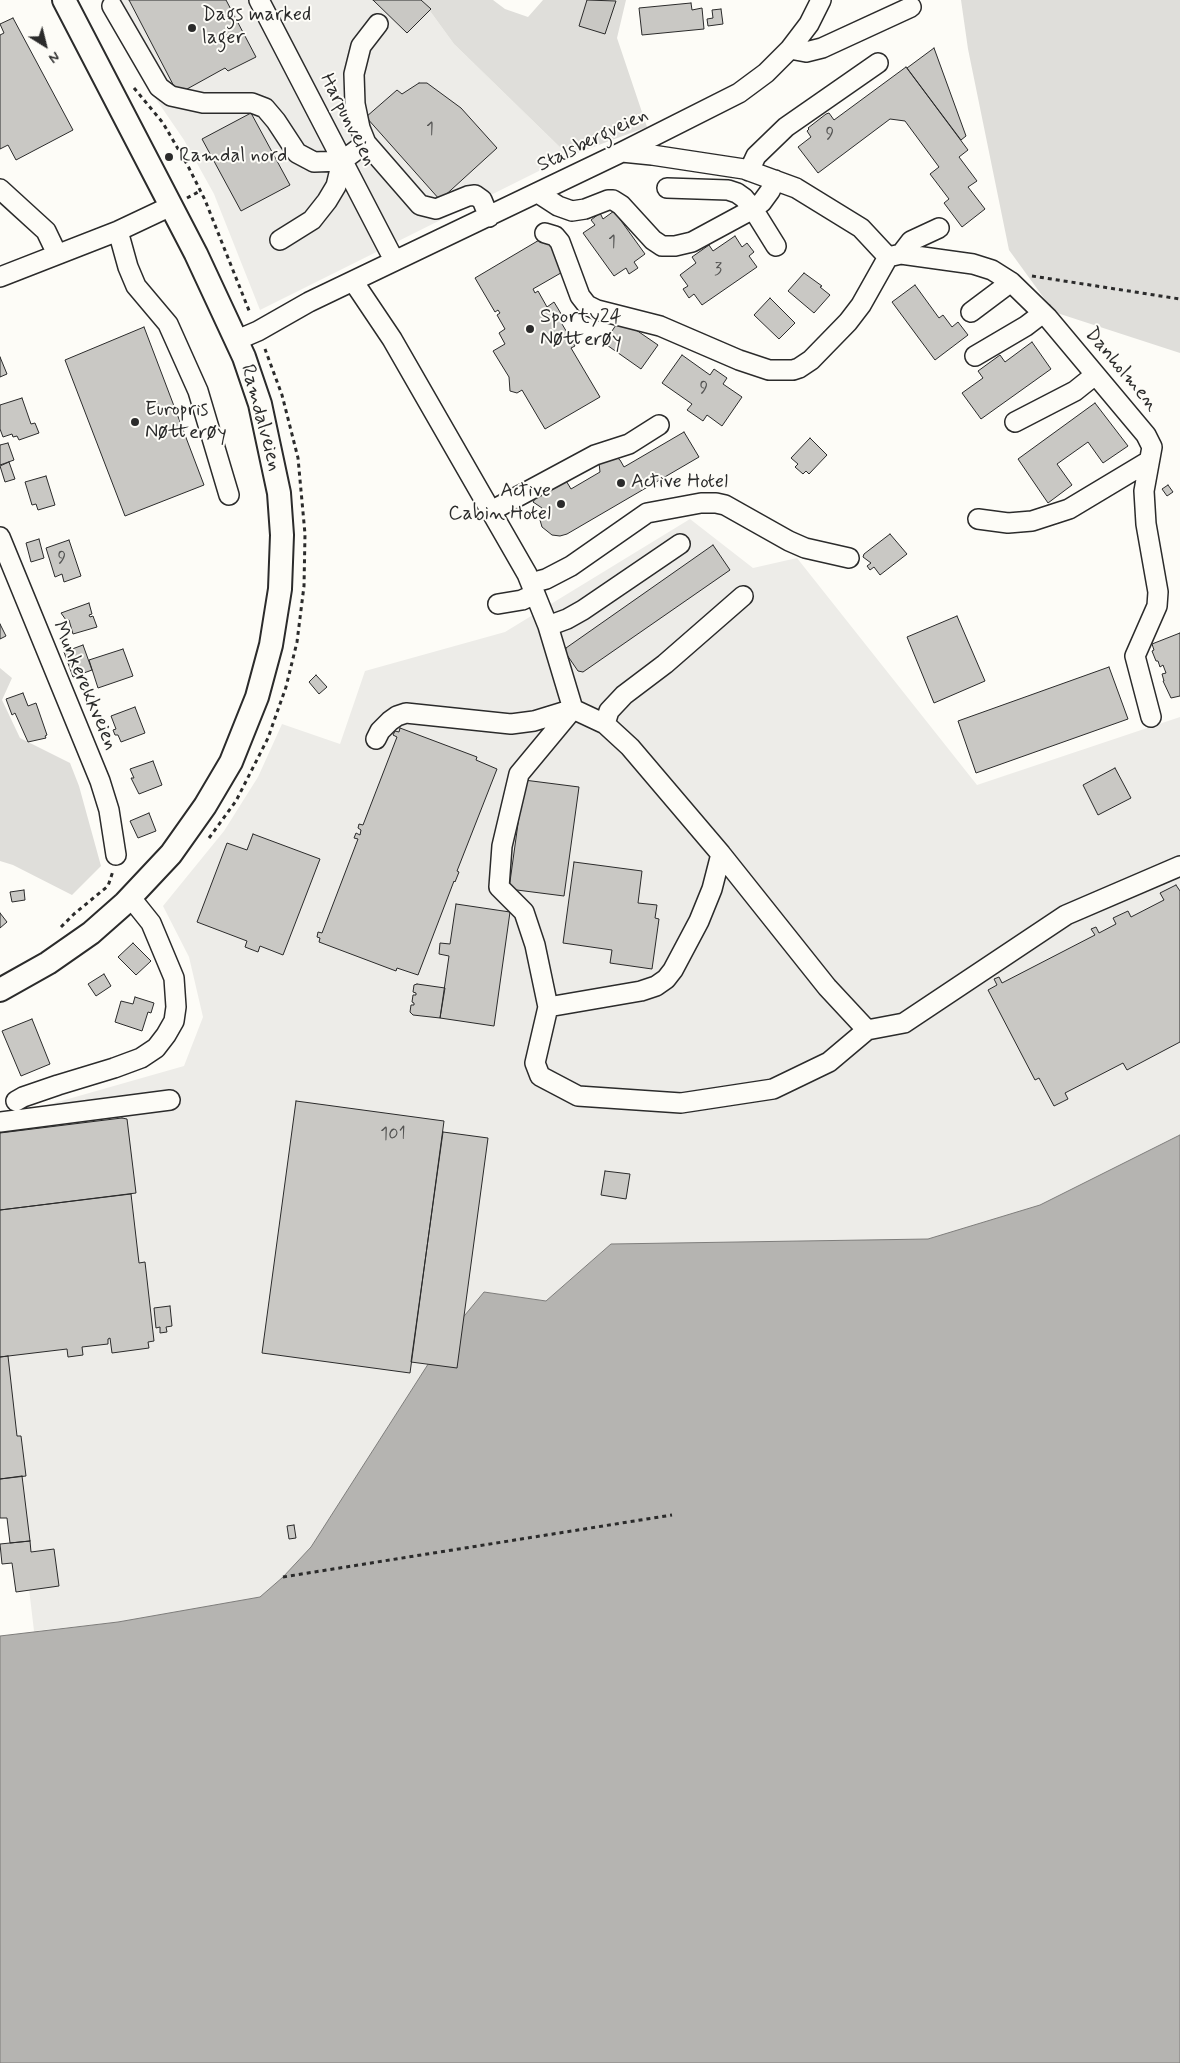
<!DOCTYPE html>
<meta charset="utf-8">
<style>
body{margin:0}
#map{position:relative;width:1180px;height:2063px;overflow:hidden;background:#fdfcf7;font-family:Mynerve,sans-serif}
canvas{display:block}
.north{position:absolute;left:20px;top:20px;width:50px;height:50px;-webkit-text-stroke:4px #fdfcf7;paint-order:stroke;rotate:144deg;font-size:14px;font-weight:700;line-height:20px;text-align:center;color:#2b2b2b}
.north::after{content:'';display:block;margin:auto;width:18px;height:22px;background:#2b2b2b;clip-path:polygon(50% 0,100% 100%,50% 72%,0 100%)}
</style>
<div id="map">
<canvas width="1180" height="2063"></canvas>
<div class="north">N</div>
</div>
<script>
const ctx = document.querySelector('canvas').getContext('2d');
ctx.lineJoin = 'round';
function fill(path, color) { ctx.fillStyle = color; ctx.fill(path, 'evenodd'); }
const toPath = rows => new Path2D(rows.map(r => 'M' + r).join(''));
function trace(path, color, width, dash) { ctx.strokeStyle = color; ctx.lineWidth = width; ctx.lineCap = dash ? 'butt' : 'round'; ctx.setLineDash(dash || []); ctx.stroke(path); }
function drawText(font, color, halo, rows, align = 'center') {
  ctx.font = font + ' Mynerve,sans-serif'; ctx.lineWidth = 4; ctx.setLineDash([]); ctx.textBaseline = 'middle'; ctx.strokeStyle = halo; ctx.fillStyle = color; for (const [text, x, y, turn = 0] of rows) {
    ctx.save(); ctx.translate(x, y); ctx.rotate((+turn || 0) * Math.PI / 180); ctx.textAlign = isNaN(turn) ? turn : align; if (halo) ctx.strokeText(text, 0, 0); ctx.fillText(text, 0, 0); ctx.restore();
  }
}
const built = toPath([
 [103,0,422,0,454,44,569,156,260,310,214,194,184,140,145,83],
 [690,519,753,568,797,558,977,785,1180,717,1180,1135,1040,1205,928,1239,611,1244,546,1301,484,1292,441,1344,311,1547,283,1577,260,1597,118,1622,34,1631,3,1369,0,1369,0,1112,19,1113,184,1066,203,1017,189,957,163,906,224,831,258,777,282,724,340,744,365,671,505,632]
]);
const green = toPath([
 [422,0,493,0,505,9,528,17,543,0,626,0,617,38,647,127,569,156,454,44],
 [961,0,1180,0,1180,353,1054,312,1009,250,968,49],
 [0,668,12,678,2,700,20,738,70,763,79,786,101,866,72,895,13,865,0,861]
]);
const water = toPath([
 [1180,1135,1180,2063,0,2063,0,1636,118,1622,260,1597,283,1577,311,1547,441,1344,484,1292,546,1301,611,1244,928,1239,1040,1205,1180,1135]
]);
const building = toPath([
 [129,0,226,0,256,57,228,71,225,68,178,94,129,0],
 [373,0,421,0,431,9,407,33,373,0],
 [587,0,616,1,605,34,579,26,587,0],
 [691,3,692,10,702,8,704,29,642,35,639,8,691,3],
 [721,9,723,24,708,26,707,19,713,18,712,10,721,9],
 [13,18,73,130,16,160,8,145,0,149,0,35,4,33,0,24,13,18],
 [934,48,966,136,961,140,907,68,934,48],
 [906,67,968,150,959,157,977,181,968,187,985,209,962,227,944,203,949,199,930,174,939,167,905,121,890,119,818,173,798,147,811,137,807,131,809,129,808,128,826,114,829,113,834,120,906,67],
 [419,83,427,83,461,108,497,148,440,200,366,117,397,90,402,94,419,83],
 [251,113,290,185,241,211,202,139,251,113],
 [614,211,645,254,634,262,638,268,629,274,626,268,614,276,583,233,595,225,591,220,600,213,603,219,614,211],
 [546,236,566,270,533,289,535,293,538,291,547,307,554,302,566,322,562,324,575,346,571,348,600,397,545,429,522,390,517,393,510,391,509,377,493,351,505,344,499,333,505,329,497,315,500,313,498,310,495,312,475,278,546,236],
 [735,236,742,247,747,243,754,252,749,256,757,267,702,305,694,294,689,298,683,289,688,286,680,275,696,263,692,257,709,245,713,251,735,236],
 [804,273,822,286,820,287,830,295,814,313,788,291,804,273],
 [915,285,939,318,943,315,952,327,958,322,968,335,935,360,892,302,915,285],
 [770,298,795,323,779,339,754,315,770,298],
 [620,319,658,345,641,369,604,343,620,319],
 [144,327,204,485,125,516,65,360,144,327],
 [1032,342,1051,369,981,419,962,393,983,378,978,371,1000,355,1005,362,1032,342],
 [682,355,710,375,714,369,727,378,723,384,742,397,722,426,707,415,703,421,687,410,692,404,662,383,682,355],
 [0,357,7,374,0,377,0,357],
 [22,398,31,424,35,423,39,433,19,440,17,436,13,437,12,434,3,437,0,429,0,405,22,398],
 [1095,403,1128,446,1103,463,1088,442,1057,464,1072,485,1048,503,1018,459,1095,403],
 [684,432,699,457,567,534,560,536,552,535,542,527,540,520,542,508,533,502,537,496,565,479,571,489,600,472,599,463,615,456,620,460,624,467,684,432],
 [810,438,827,455,809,474,806,471,803,474,795,467,798,464,791,458,810,438],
 [8,443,14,460,0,465,0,445,8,443],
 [9,462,15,479,5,482,0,466,9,462],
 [46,476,55,505,38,510,36,504,32,505,25,482,46,476],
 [1168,485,1173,492,1167,496,1162,489,1168,485],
 [890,534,907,554,880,575,874,567,870,570,867,566,871,563,863,557,864,554,890,534],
 [39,539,44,558,31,562,26,543,39,539],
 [69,540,81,576,64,582,62,574,55,577,46,548,69,540],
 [713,545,730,570,583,672,578,671,565,652,566,648,713,545],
 [89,603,92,614,89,615,90,617,93,616,97,627,73,634,69,620,66,620,61,613,89,603],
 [957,616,985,681,934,703,907,637,957,616],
 [0,624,6,636,0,639,0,624],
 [1180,633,1180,696,1171,698,1163,681,1164,681,1162,674,1166,673,1163,665,1160,667,1158,661,1156,661,1152,651,1154,650,1152,644,1180,633],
 [83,645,92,670,73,677,64,652,83,645],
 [123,649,133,676,98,688,89,660,123,649],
 [1109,667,1128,719,976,773,958,721,1109,667],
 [316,675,327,687,319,694,309,682,316,675],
 [23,693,28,706,36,703,47,735,45,736,46,738,28,742,15,713,12,715,6,699,23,693],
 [135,707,145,733,121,742,118,735,115,735,113,730,116,729,111,716,135,707],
 [400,728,477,757,476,760,497,769,457,871,459,872,455,882,454,881,418,975,397,968,396,971,319,942,320,938,317,937,318,932,322,933,358,839,354,838,356,833,360,835,361,830,358,828,359,824,363,825,397,737,393,735,395,731,399,732,400,728],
 [153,761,162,785,139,794,131,778,134,778,130,769,153,761],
 [1115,768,1131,798,1098,815,1083,785,1115,768],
 [524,780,579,787,564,896,509,889,524,780],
 [149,813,156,831,138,838,130,821,149,813],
 [253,834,320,859,283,955,260,946,258,952,245,947,247,941,197,922,227,843,247,850,253,834],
 [574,862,642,871,638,903,657,905,655,918,659,919,652,969,610,963,612,950,563,943,574,862],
 [1176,885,1180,891,1180,1042,1127,1070,1123,1063,1065,1093,1068,1099,1054,1106,1039,1078,1035,1080,988,990,997,985,994,979,999,977,1002,983,1095,935,1091,929,1096,927,1099,933,1116,924,1113,918,1128,911,1131,917,1164,900,1160,893,1176,885],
 [24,890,25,900,12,902,10,892,24,890],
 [456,904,510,912,494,1026,440,1018,449,956,439,954,440,943,450,944,456,904],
 [0,913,7,922,0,928,0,913],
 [133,943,151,961,136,975,118,957,133,943],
 [104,974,111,986,96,996,88,984,104,974],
 [417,984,445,988,440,1018,413,1015,410,1012,411,1005,414,1005,414,1003,412,1002,413,995,416,995,416,993,413,992,414,985,417,984],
 [135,997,154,1003,151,1013,148,1012,142,1031,115,1022,121,1001,133,1004,135,997],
 [32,1019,50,1064,21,1076,2,1031,32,1019],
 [296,1101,444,1121,410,1373,262,1353,296,1101],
 [122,1118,127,1119,136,1193,0,1210,0,1133,122,1118],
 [443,1132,488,1138,457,1368,411,1362,443,1132],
 [605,1171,630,1174,626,1199,601,1195,605,1171],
 [131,1194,139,1263,145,1262,154,1341,148,1342,149,1348,112,1353,110,1338,108,1339,108,1344,82,1347,83,1355,68,1357,67,1349,0,1357,0,1210,131,1194],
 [170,1306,172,1326,166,1327,167,1332,160,1333,160,1327,156,1328,154,1308,170,1306],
 [8,1356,17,1436,21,1436,26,1476,0,1479,0,1357,8,1356],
 [22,1476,30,1541,10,1543,7,1518,0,1518,0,1479,22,1476],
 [294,1525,296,1538,289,1539,287,1526,294,1525],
 [30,1541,31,1552,54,1549,59,1586,16,1592,12,1563,2,1564,0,1544,30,1541]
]);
const path = toPath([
 [134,88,163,123,188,166,205,200,250,313],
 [187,198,200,191],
 [1032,276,1180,299],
 [209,838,236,801,268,738,286,687,297,642,304,586,305,534,298,458,282,395,265,349],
 [61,927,74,914,108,886,113,871],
 [283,1577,672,1515]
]);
const minor = toPath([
 [259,0,394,260],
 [112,6,159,87,171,96,203,103,252,103,265,108,276,121,297,153,314,162,342,161,366,143],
 [378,24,361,46,354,74,355,104,360,128,366,143,420,205,436,209,468,196,475,195,482,200,489,217],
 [790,49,806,52,822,48,911,7],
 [749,171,756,156,786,127,878,63],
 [667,188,728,190,737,193,744,198,753,209,776,246],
 [0,189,46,231,57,254],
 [538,193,558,206,572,211,585,209,608,200,613,200,621,205,653,240,662,246,675,246,692,242,753,209,762,202,770,191,775,180],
 [118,231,128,267,136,286,168,324,198,391,229,495],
 [545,233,555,236,560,242,580,296,587,305,597,310,660,326,739,360,769,370,793,370,799,368,811,360,848,322,861,305,888,257,861,228,796,188,744,169,652,155,622,152],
 [280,240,312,220,327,201,336,186,342,161],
 [901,254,911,241,939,228],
 [888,257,901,254,973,264,992,270,1011,282,1048,318,1146,435,1152,447,1144,491,1146,524,1158,592,1157,606,1135,656,1151,717],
 [0,277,118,231,171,206],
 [353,281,392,339,527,574,548,626,573,709,605,724,630,747,721,854,827,987,867,1030,904,1023,1066,915,1180,866],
 [971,312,1011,282],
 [237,340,258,331,309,302,622,152,739,93,766,73,790,49,809,24,821,0],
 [975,356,1026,326,1043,313],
 [1015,422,1075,391,1095,375],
 [491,511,595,455,629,444,659,425],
 [978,519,1008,523,1032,521,1069,509,1149,461],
 [0,537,100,781,109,810,116,855],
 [531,583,546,579,571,566,647,513,701,503,716,503,725,505,789,541,805,548,849,558],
 [498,604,522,600,535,594],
 [548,626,567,619,583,610,680,544],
 [605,724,609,711,624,695,665,664,743,596],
 [376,739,380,731,390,721,397,716,406,713,511,724,534,721,573,709,519,774,502,846,499,887,524,912,535,945,548,1007,535,1063,540,1076,578,1096,681,1103,773,1089,829,1062,867,1030],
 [548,1007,641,991,656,986,666,979,673,970,699,921,712,889,721,854],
 [16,1101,23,1097,58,1085,114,1068,141,1058,156,1048,166,1035,174,1021,176,1007,174,978,151,923,131,898],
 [0,1122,170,1100]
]);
const major = toPath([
 [0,990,48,963,91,933,125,903,171,854,205,806,231,762,257,697,271,645,280,589,282,535,279,493,260,404,244,357,196,254,64,0]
]);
const markers = [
 [192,28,5,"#2b2b2b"],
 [169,157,5,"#2b2b2b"],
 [530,329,5,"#2b2b2b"],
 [135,422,5,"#2b2b2b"],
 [621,483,5,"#2b2b2b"],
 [561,504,5,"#2b2b2b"]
];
const numberNames = [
 ["1",430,130],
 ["9",830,135],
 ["1",612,243],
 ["3",718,270],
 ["9",704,389],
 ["9",62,559],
 ["101",393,1135]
];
const poiNames = [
 ["Dags marked",202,16],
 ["lager",202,39],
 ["Ramdal nord",179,157],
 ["Sporty24",540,318],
 ["Nøtterøy",540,341],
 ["Europris",145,411],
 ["Nøtterøy",145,434],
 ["Active Hotel",631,483],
 ["Active",551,492,"right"],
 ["Cabin Hotel",551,515,"right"]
];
const streetNames = [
 ["Harpunveien",347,120,63],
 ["Stalsbergveien",593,141,-26],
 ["Danholmen",1121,370,50],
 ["Ramdalveien",260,418,75],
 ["Munkerekkveien",84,686,67]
];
fill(built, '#edece8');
fill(green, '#dfdeda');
fill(water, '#b5b4b1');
trace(water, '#7e7d7b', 1);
fill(building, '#c9c8c4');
trace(building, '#2b2b2b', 1);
trace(minor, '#2b2b2b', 22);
trace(major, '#2b2b2b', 26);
trace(path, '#2b2b2b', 3, [4, 4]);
trace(minor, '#fdfcf7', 19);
trace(major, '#fdfcf7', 22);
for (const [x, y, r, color] of markers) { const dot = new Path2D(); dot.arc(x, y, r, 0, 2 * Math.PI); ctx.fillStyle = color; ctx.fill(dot); trace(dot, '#fdfcf7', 2); }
drawText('18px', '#525251', null, numberNames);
drawText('20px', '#2b2b2b', '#fdfcf7', poiNames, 'left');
drawText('20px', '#2b2b2b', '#fdfcf7', streetNames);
</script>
